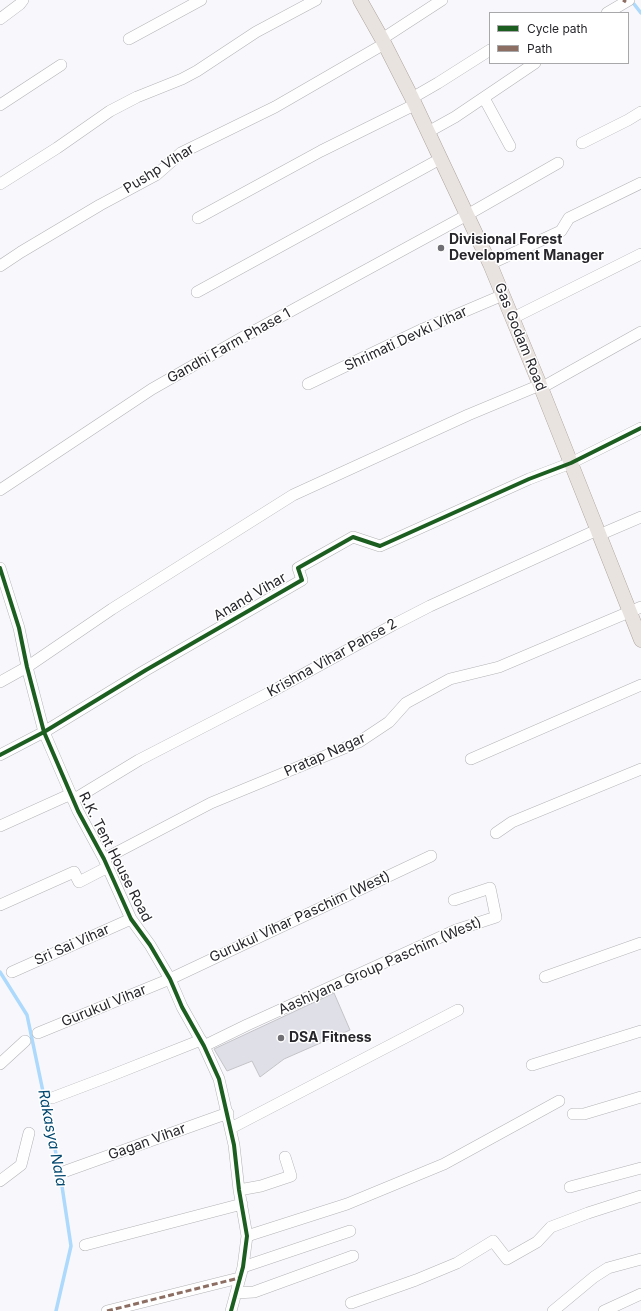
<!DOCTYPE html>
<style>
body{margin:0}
#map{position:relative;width:641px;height:1311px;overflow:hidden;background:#f8f8fc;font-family:Inter,sans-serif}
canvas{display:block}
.legend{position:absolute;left:489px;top:12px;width:140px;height:52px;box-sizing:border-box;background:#fff;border:1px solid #a8a8aa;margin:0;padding:5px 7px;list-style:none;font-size:12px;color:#26262b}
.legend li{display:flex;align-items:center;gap:8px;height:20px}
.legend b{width:20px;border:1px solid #a8a8aa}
</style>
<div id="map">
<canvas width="641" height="1311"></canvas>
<ul class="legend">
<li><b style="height:5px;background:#1b5e20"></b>Cycle path</li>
<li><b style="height:5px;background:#8d6e63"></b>Path</li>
</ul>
</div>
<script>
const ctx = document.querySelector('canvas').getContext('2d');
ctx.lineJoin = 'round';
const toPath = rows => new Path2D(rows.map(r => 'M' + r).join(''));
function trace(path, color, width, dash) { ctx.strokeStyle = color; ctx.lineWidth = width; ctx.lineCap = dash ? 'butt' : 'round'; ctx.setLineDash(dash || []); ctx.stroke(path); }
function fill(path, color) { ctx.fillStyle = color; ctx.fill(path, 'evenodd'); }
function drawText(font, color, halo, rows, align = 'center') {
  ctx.font = font + ' Inter,sans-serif'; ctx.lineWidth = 3; ctx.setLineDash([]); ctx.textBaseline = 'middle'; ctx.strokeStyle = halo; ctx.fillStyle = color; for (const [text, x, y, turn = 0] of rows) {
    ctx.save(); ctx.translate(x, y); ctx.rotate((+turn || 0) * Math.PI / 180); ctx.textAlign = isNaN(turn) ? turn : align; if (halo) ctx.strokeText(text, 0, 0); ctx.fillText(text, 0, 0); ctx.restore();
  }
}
const stream = toPath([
 [634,4,641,13],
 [0,972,27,1015,60,1173,71,1246,56,1311]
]);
const building = toPath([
 [334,993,350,1030,284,1059,260,1077,252,1061,227,1071,214,1049,334,993]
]);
const minor = toPath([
 [607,13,629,0],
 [0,19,20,4,23,0],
 [129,39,201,0],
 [382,39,442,0],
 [412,98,438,83,490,50],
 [484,98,510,146],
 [0,105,61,65],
 [428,132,455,117,535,63],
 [582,143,628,120,641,112],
 [0,184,57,148,110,111,137,97,182,79,197,71,256,32,316,0],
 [198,218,321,151,414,105],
 [490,264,561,231,569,218,641,183],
 [0,266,21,252,100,205,156,175,181,153,275,107,384,44],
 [197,292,440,159],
 [513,318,641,254],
 [308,384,423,329,503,295],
 [541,388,641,332],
 [0,490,152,389,245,336,467,215,558,163],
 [599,535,641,517],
 [0,568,19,628,27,667,44,732,78,811,104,859,131,919,150,945,170,979,182,1007,204,1046,219,1079,234,1145,239,1190,247,1236,243,1267,231,1311],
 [0,682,27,667,112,609,293,495,468,415,540,385],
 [0,755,44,732,146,670,302,580,298,568,353,537,380,546,529,479,571,463,641,428],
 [471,759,641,685],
 [73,800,139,760,269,693,393,625,430,606,597,530],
 [0,826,71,794],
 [496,833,512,822,641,769],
 [104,859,211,803,359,742,389,722,406,703,450,679,499,667,641,607],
 [0,905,74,872,79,882,108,867],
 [12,972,131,919],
 [545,977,641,943],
 [38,1033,170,979,431,856],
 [204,1046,247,1025,456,930,496,917,490,888,454,900],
 [0,1064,25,1041],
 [532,1065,641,1031],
 [52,1098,110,1076,201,1040],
 [573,1114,584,1114,641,1097],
 [231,1128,458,1010],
 [66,1171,228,1113],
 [0,1181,21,1165,29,1133],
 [570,1187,641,1168],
 [239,1190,261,1186,291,1176,285,1157],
 [247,1236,347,1204,444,1164,559,1101],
 [85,1245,242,1204],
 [243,1267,350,1231],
 [236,1293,254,1292,353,1256],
 [351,1303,416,1280,457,1263,493,1241,507,1259,537,1242,551,1227,588,1213,641,1196],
 [107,1311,239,1278],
 [553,1311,594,1277,608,1268,641,1259],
 [604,1311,641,1294]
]);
const major = toPath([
 [360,0,382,39,412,98,490,264,540,385,641,640]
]);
const quiet = toPath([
 [623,0,626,2],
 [107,1311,239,1278]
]);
const cycleway = toPath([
 [0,568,19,628,27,667,44,732,78,811,104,859,131,919,150,945,170,979,182,1007,204,1046,219,1079,234,1145,239,1190,247,1236,243,1267,231,1311],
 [0,755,44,732,146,670,302,580,298,568,353,537,380,546,529,479,571,463,641,428]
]);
const markers = [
 [441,248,4,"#707074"],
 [281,1038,4,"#707074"]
];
const streetNames = [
 ["Pushp Vihar",159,169,-32],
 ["Gas Godam Road",520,337,68],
 ["Shrimati Devki Vihar",406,339,-25],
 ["Gandhi Farm Phase 1",229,346,-29],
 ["Anand Vihar",250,597,-30],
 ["Krishna Vihar Pahse 2",332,658,-29],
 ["Pratap Nagar",325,755,-24],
 ["R.K. Tent House Road",115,857,63],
 ["Gurukul Vihar Paschim (West)",300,917,-25],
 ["Sri Sai Vihar",72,945,-24],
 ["Aashiyana Group Paschim (West)",380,966,-24],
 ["Gurukul Vihar",104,1006,-22],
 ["Gagan Vihar",147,1142,-20]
];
const poiNames = [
 ["Divisional Forest",449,240],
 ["Development Manager",449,256],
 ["DSA Fitness",289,1038]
];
const waterNames = [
 ["Rakasya Nala",52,1138,79]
];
trace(stream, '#acd9fc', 3.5);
fill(building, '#dfdfe8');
trace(building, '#c3c3c7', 1);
trace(minor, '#b3b3b6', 12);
trace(major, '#aea39e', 15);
trace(minor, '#fefeff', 11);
trace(major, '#e9e3df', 14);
trace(quiet, '#8d6e63', 3, [6, 3]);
trace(cycleway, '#1b5e20', 4);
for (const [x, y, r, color] of markers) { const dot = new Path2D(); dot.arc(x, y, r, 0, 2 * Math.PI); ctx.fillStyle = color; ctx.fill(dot); trace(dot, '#fff', 1.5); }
drawText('14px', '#26262b', '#fff', streetNames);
drawText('bold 14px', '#26262b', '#fff', poiNames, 'left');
drawText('italic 15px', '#03486f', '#fff', waterNames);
</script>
